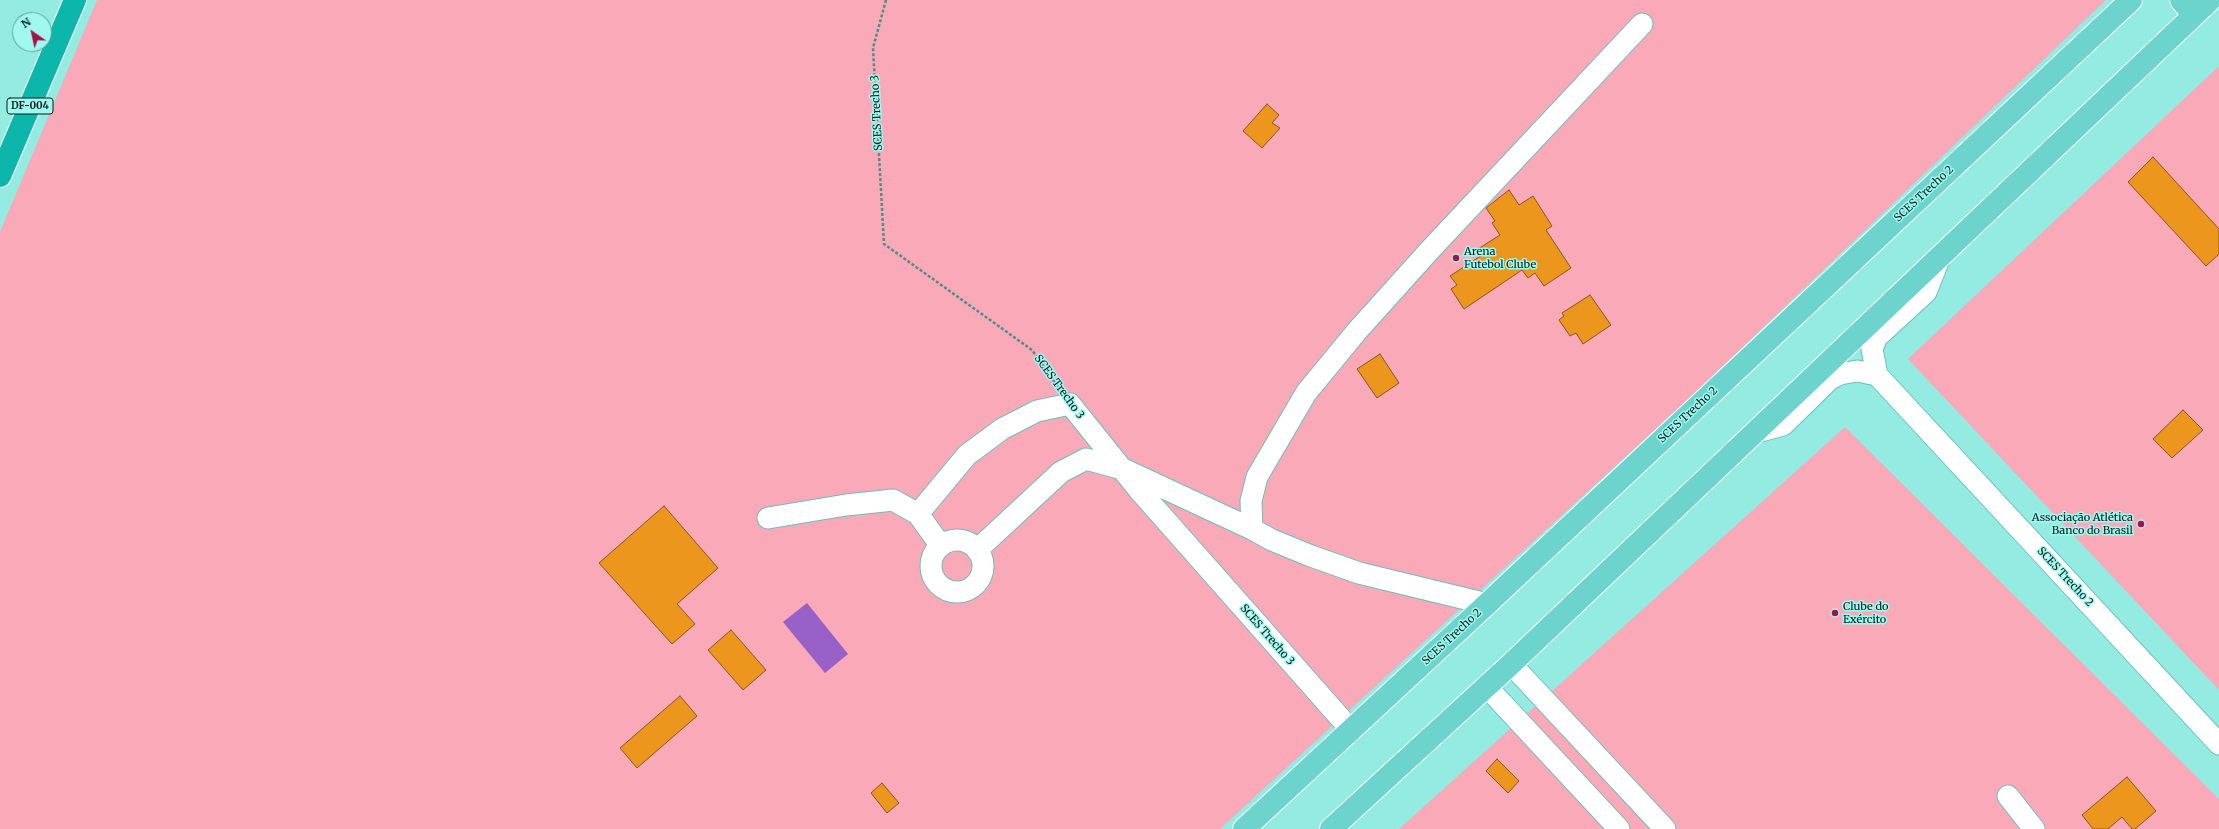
<!DOCTYPE html>
<meta charset="utf-8">
<style>
body{margin:0}
#map{position:relative;width:2219px;height:829px;overflow:hidden;background:#93ebe2;font-family:Merriweather,serif}
canvas{display:block}
.north{position:absolute;left:12px;top:12px;width:40px;height:40px;box-sizing:border-box;background:#a0f8ef;border:1px solid #61a19b;border-radius:50%;rotate:326deg;font-size:11px;font-weight:700;line-height:16px;text-align:center;color:#031f1d}
.north::after{content:'';display:block;margin:auto;width:14px;height:18px;background:#a6114a;clip-path:polygon(50% 0,100% 100%,50% 72%,0 100%)}
</style>
<div id="map">
<canvas width="2219" height="829"></canvas>
<div class="north">N</div>
</div>
<script>
const ctx = document.querySelector('canvas').getContext('2d');
ctx.lineJoin = 'round';
function fill(path, color) { ctx.fillStyle = color; ctx.fill(path, 'evenodd'); }
const toPath = rows => new Path2D(rows.map(r => 'M' + r).join(''));
function trace(path, color, width, dash) { ctx.strokeStyle = color; ctx.lineWidth = width; ctx.lineCap = dash ? 'butt' : 'round'; ctx.setLineDash(dash || []); ctx.stroke(path); }
function drawText(font, color, halo, rows, align = 'center') {
  ctx.font = font + ' Merriweather,serif'; ctx.lineWidth = 3; ctx.setLineDash([]); ctx.textBaseline = 'middle'; ctx.strokeStyle = halo; ctx.fillStyle = color; for (const [text, x, y, turn = 0] of rows) {
    ctx.save(); ctx.translate(x, y); ctx.rotate((+turn || 0) * Math.PI / 180); ctx.textAlign = isNaN(turn) ? turn : align; if (halo) ctx.strokeText(text, 0, 0); ctx.fillText(text, 0, 0); ctx.restore();
  }
}
const green = toPath([
 [97,0,2106,0,1684,403,1220,829,0,829,0,232],
 [2219,66,2219,690,1908,359],
 [1845,427,2219,799,2219,829,1399,829]
]);
const water = toPath([
 [807,603,848,654,825,673,783,622]
]);
const building = toPath([
 [1267,104,1279,115,1272,123,1280,128,1262,148,1243,131,1267,104],
 [2153,157,2219,229,2219,254,2206,266,2128,182,2153,157],
 [1509,190,1519,205,1533,196,1552,226,1546,230,1571,268,1544,286,1535,273,1528,278,1522,270,1464,309,1451,289,1457,285,1450,276,1482,255,1478,249,1500,235,1492,223,1495,221,1486,208,1509,190],
 [1590,295,1611,325,1583,344,1576,333,1570,336,1559,320,1564,316,1562,313,1590,295],
 [1380,354,1399,383,1377,398,1357,369,1380,354],
 [2183,410,2203,430,2172,458,2153,439,2183,410],
 [664,506,718,568,677,604,695,624,672,644,599,563,664,506],
 [731,630,766,670,743,690,708,650,731,630],
 [680,696,697,716,637,768,620,748,680,696],
 [1497,759,1519,781,1508,793,1486,771,1497,759],
 [2127,777,2156,811,2135,829,2132,829,2122,817,2108,829,2093,829,2082,815,2127,777],
 [882,783,899,803,887,813,871,793,882,783]
]);
const path = toPath([
 [886,0,873,48,884,244,1032,350,1058,387]
]);
const minor = toPath([
 [1940,257,1926,292,1877,337,1872,349,1877,375,2219,744],
 [1753,433,1783,425,1830,379,1840,374,1857,371,1877,375],
 [918,514,967,455,1002,429,1037,411,1070,404,1139,490,1351,730],
 [768,518,846,505,893,500,918,514,941,546],
 '931 566a26 26 0 1 1 52 0a26 26 0 1 1-52 0Z',
 [977,550,1061,472,1086,459,1123,469,1252,529],
 [1487,604,1359,573,1311,556,1272,540,1252,529,1251,501,1257,477,1306,393,1357,331,1429,251,1642,24],
 [1511,664,1665,829],
 [1486,686,1619,829],
 [2008,796,2034,829]
]);
const major = toPath([
 [2181,0,2194,15],
 [1244,829,1487,604,2131,0],
 [1331,829,1511,664,2210,0]
]);
const highway = toPath([
 [0,176,75,0]
]);
const markers = [
 [1456,258,4,"#a6114a"],
 [2141,524,4,"#a6114a"],
 [1835,613,4,"#a6114a"]
];
const shields = [
 [30,106,46]
];
const shieldNames = [
 ["DF-004",30,106]
];
const streetNames = [
 ["SCES Trecho 3",877,113,-93],
 ["SCES Trecho 2",1924,194,-43],
 ["SCES Trecho 3",1059,387,54],
 ["SCES Trecho 2",1688,415,-43],
 ["SCES Trecho 2",2065,577,47],
 ["SCES Trecho 3",1267,635,49],
 ["SCES Trecho 2",1452,637,-43]
];
const poiNames = [
 ["Arena",1464,252],
 ["Futebol Clube",1464,265],
 ["Associação Atlética",2133,518,"right"],
 ["Banco do Brasil",2133,531,"right"],
 ["Clube do",1843,607],
 ["Exército",1843,620]
];
fill(green, '#f9a9b8');
fill(water, '#9861c7');
fill(building, '#ed961d');
trace(building, '#835826', 1);
trace(minor, '#69c1b9', 23);
trace(major, '#fff', 24);
trace(highway, '#fff', 24);
trace(path, '#508d87', 2.5, [3, 2]);
trace(minor, '#fff', 21);
trace(major, '#6dd3cd', 22);
trace(highway, '#0cb6ab', 22);
for (const [x, y, r, color] of markers) { const dot = new Path2D(); dot.arc(x, y, r, 0, 2 * Math.PI); ctx.fillStyle = color; ctx.fill(dot); trace(dot, '#a0f8ef', 1.5); }
for (const [x, y, w] of shields) { const box = new Path2D(); box.roundRect(x - w / 2, y - 8, w, 16, 3); ctx.fillStyle = '#a0f8ef'; ctx.fill(box); trace(box, '#031f1d', 1); }
drawText('bold 10px', '#031f1d', null, shieldNames);
drawText('11px', '#031f1d', '#a0f8ef', streetNames);
drawText('11px', '#031f1d', '#a0f8ef', poiNames, 'left');
</script>
